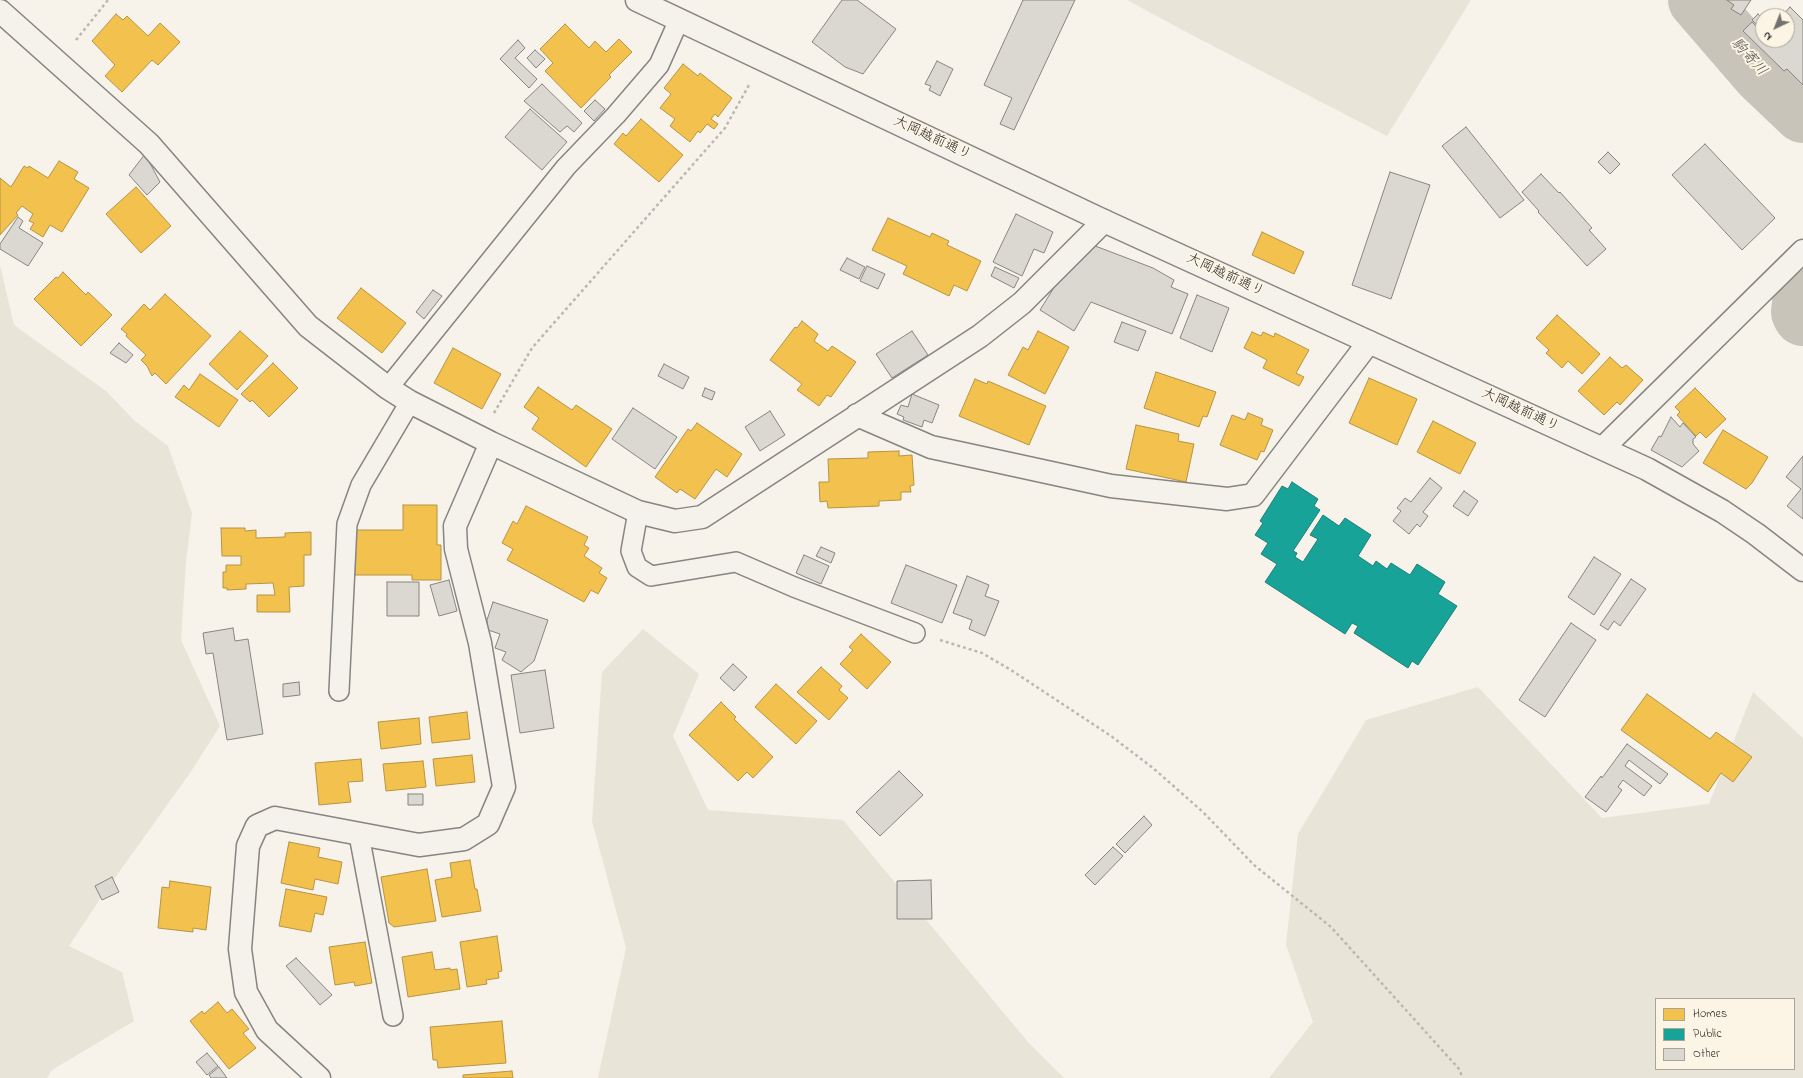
<!DOCTYPE html>
<meta charset="utf-8">
<style>
body{margin:0}
#map{position:relative;width:1803px;height:1078px;overflow:hidden;background:#f7f3ea;font-family:"Indie Flower",sans-serif}
canvas{display:block}
.legend{position:absolute;left:1655px;top:998px;width:140px;height:72px;box-sizing:border-box;background:#fcf5e5;border:1px solid #a8a49b;margin:0;padding:5px 7px;list-style:none;font-size:12px;color:#2b2b2b}
.legend li{display:flex;align-items:center;gap:8px;height:20px}
.legend b{width:20px;border:1px solid #a8a49b}
.north{position:absolute;left:1755px;top:8px;width:40px;height:40px;box-sizing:border-box;background:#fcf5e5;border:1px solid #a8a49b;border-radius:50%;rotate:223deg;font-size:11px;font-weight:700;line-height:16px;text-align:center;color:#2b2b2b}
.north::after{content:'';display:block;margin:auto;width:14px;height:18px;background:#72716e;clip-path:polygon(50% 0,100% 100%,50% 72%,0 100%)}
</style>
<div id="map">
<canvas width="1803" height="1078"></canvas>
<ul class="legend">
<li><b style="height:11px;background:#f2c14e"></b>Homes</li>
<li><b style="height:11px;background:#17a398"></b>Public</li>
<li><b style="height:11px;background:#dad8d1"></b>Other</li>
</ul>
<div class="north">N</div>
</div>
<script>
const ctx = document.querySelector('canvas').getContext('2d');
ctx.lineJoin = 'round';
function fill(path, color) { ctx.fillStyle = color; ctx.fill(path, 'evenodd'); }
const toPath = rows => new Path2D(rows.map(r => 'M' + r).join(''));
function trace(path, color, width, dash) { ctx.strokeStyle = color; ctx.lineWidth = width; ctx.lineCap = dash ? 'butt' : 'round'; ctx.setLineDash(dash || []); ctx.stroke(path); }
function drawText(font, color, halo, rows, align = 'center') {
  ctx.font = font + ' "Indie Flower","Klee One",sans-serif'; ctx.lineWidth = 4; ctx.setLineDash([]); ctx.textBaseline = 'middle'; ctx.strokeStyle = halo; ctx.fillStyle = color; for (const [text, x, y, turn = 0] of rows) {
    ctx.save(); ctx.translate(x, y); ctx.rotate((+turn || 0) * Math.PI / 180); ctx.textAlign = isNaN(turn) ? turn : align; if (halo) ctx.strokeText(text, 0, 0); ctx.fillText(text, 0, 0); ctx.restore();
  }
}
const green = toPath([
 [1127,0,1471,0,1387,136,1188,33],
 [0,265,14,325,106,391,135,421,168,446,192,513,186,562,181,640,220,726,190,773,102,896,69,946,122,972,134,1021,52,1070,47,1078,0,1078],
 [643,629,699,674,673,736,708,810,843,820,1028,1042,1064,1078,598,1078,626,948,592,821,602,672],
 [1478,687,1602,818,1709,804,1753,692,1803,738,1803,1078,1269,1078,1313,1022,1286,945,1298,834,1366,720],
 [1656,999,1794,999,1794,1069,1656,1069]
]);
const homes = toPath([
 [116,14,123,20,127,16,148,36,160,23,180,42,158,65,152,60,122,92,105,76,115,65,92,41,116,14],
 [565,24,589,48,595,41,606,52,619,39,632,52,609,75,611,77,581,108,545,71,553,63,540,49,565,24],
 [683,64,698,76,700,73,732,98,718,117,715,114,711,119,718,124,714,129,707,124,700,133,698,131,690,142,670,126,675,119,660,108,671,94,664,88,683,64],
 [641,119,683,155,659,182,614,144,623,133,626,136,641,119],
 [59,161,78,172,74,179,89,188,62,232,50,225,43,237,30,229,34,223,29,221,33,214,22,206,16,213,18,215,0,235,0,178,11,187,24,166,28,168,29,166,48,178,59,161],
 [136,187,171,226,141,253,106,214,136,187],
 [888,218,930,237,932,233,949,241,947,245,981,261,967,291,954,285,949,296,903,274,907,266,872,250,888,218],
 [1262,232,1304,252,1294,274,1252,255,1262,232],
 [63,272,86,295,88,292,112,315,81,346,34,299,56,277,58,278,63,272],
 [361,288,406,323,382,353,337,318,361,288],
 [165,294,211,336,166,384,155,373,152,376,147,366,141,360,146,355,126,336,127,334,121,329,144,304,150,310,165,294],
 [1557,315,1600,354,1582,374,1568,361,1562,368,1546,353,1549,350,1536,338,1557,315],
 [802,321,818,334,814,341,828,351,832,346,856,362,831,397,827,395,819,406,797,390,802,384,770,360,795,327,797,328,802,321],
 [240,331,268,356,237,390,209,364,240,331],
 [1038,331,1069,347,1045,394,1008,375,1023,347,1028,350,1038,331],
 [1252,332,1261,336,1263,332,1274,337,1275,333,1309,350,1296,373,1304,377,1299,386,1263,368,1267,360,1244,348,1252,332],
 [453,348,501,374,482,409,434,383,453,348],
 [1610,357,1622,368,1626,365,1643,380,1620,405,1617,402,1604,415,1578,391,1610,357],
 [273,363,298,388,269,417,252,400,250,402,241,394,273,363],
 [1156,372,1216,392,1207,417,1203,416,1199,427,1144,408,1156,372],
 [200,374,238,400,219,427,175,397,184,385,189,390,200,374],
 [1369,378,1417,399,1397,445,1349,423,1369,378],
 [975,379,987,384,988,381,1046,406,1029,445,959,416,975,379],
 [538,387,572,410,576,405,612,429,586,467,532,429,539,418,524,407,538,387],
 [1695,388,1726,419,1706,438,1700,432,1696,436,1677,415,1680,412,1675,407,1695,388],
 [1248,413,1263,419,1261,425,1273,430,1264,452,1261,451,1257,460,1220,445,1232,415,1245,420,1248,413],
 [1433,421,1476,443,1460,474,1417,452,1433,421],
 [697,423,742,454,727,477,716,469,695,499,680,489,677,493,655,477,688,429,691,431,697,423],
 [1136,425,1179,434,1178,441,1194,444,1186,482,1126,469,1136,425],
 [1723,430,1768,457,1752,483,1746,489,1703,463,1723,430],
 [899,451,899,456,912,455,914,485,910,486,911,492,901,492,901,500,879,501,879,506,828,508,827,501,820,502,819,482,829,482,828,459,868,458,868,452,899,451],
 [403,505,437,505,437,545,441,545,441,580,412,580,412,575,355,575,355,530,403,530,403,505],
 [526,506,588,537,584,545,589,548,584,556,602,568,599,573,607,578,598,594,591,590,584,602,507,560,513,549,502,543,513,521,517,524,526,506],
 [221,528,245,528,245,531,256,530,256,538,285,537,285,533,311,532,311,555,304,555,304,586,289,587,290,612,257,612,257,595,275,595,273,583,246,584,246,589,227,590,227,588,223,588,223,572,226,572,226,565,241,565,241,556,222,556,221,528],
 [861,634,891,662,867,689,840,664,853,650,849,647,861,634],
 [821,667,842,686,839,690,848,698,829,720,797,692,821,667],
 [776,684,817,721,796,744,755,707,776,684],
 [1647,694,1710,739,1716,732,1752,757,1733,782,1721,773,1708,792,1621,730,1647,694],
 [721,702,736,717,734,719,773,757,753,778,747,772,738,781,689,735,721,702],
 [467,712,470,739,432,743,429,717,467,712],
 [419,718,421,744,381,749,378,722,419,718],
 [472,755,475,782,436,786,433,759,472,755],
 [361,759,363,781,348,782,351,802,319,805,315,763,361,759],
 [423,761,426,787,386,791,383,764,423,761],
 [289,842,320,848,318,857,342,862,338,884,315,879,313,890,281,883,289,842],
 [470,860,475,889,477,889,481,911,442,917,435,880,452,877,450,863,470,860],
 [427,869,436,921,394,927,389,923,381,877,427,869],
 [170,881,211,887,206,930,193,928,193,932,158,928,162,887,169,888,170,881],
 [286,889,327,897,323,915,315,913,311,932,279,926,286,889],
 [497,936,502,971,498,972,499,978,486,980,487,984,467,987,460,942,497,936],
 [365,942,372,983,355,986,354,982,335,985,329,947,365,942],
 [432,952,435,970,450,968,450,970,457,969,460,989,408,997,402,957,432,952],
 [218,1002,227,1013,232,1009,249,1029,243,1033,256,1048,229,1069,190,1021,202,1011,204,1014,218,1002],
 [502,1021,506,1063,438,1068,437,1060,433,1060,430,1027,502,1021],
 [512,1071,513,1078,463,1078,463,1075,512,1071]
]);
const public = toPath([
 [1292,482,1318,499,1314,506,1320,510,1293,551,1297,553,1295,557,1303,562,1318,539,1310,535,1323,515,1339,526,1345,518,1371,535,1358,556,1373,566,1376,561,1387,569,1391,563,1410,575,1417,564,1445,582,1438,594,1457,606,1418,665,1412,661,1408,668,1354,633,1358,626,1352,623,1345,634,1265,582,1277,564,1261,554,1268,543,1255,535,1263,523,1260,521,1282,486,1288,489,1292,482]
]);
const river = toPath([
 [1698,0,1761,73,1803,113],
 [1803,294,1801,312,1803,316]
]);
const building = toPath([
 [842,0,857,0,896,29,863,74,845,67,812,42,842,0],
 [1023,0,1075,0,1014,130,1000,124,1012,98,984,85,1023,0],
 [1727,0,1751,0,1741,15,1731,9,1734,5,1727,0],
 [1790,7,1803,20,1803,85,1787,69,1784,71,1743,31,1752,22,1763,33,1763,40,1787,40,1787,16,1782,16,1790,7],
 [1758,14,1763,19,1763,30,1752,20,1758,14],
 [518,40,525,48,515,58,537,79,529,88,500,59,518,40],
 [535,50,545,59,536,68,527,58,535,50],
 [937,61,953,69,940,96,929,90,931,86,925,84,937,61],
 [542,84,582,123,574,132,567,126,560,132,524,101,542,84],
 [595,100,605,109,594,121,584,111,595,100],
 [530,109,567,142,542,170,505,137,530,109],
 [1466,127,1524,200,1500,218,1442,146,1466,127],
 [1705,144,1775,218,1742,250,1672,175,1705,144],
 [1608,152,1620,164,1610,174,1598,162,1608,152],
 [145,154,160,182,147,195,129,175,145,154],
 [1390,172,1430,185,1391,299,1352,285,1390,172],
 [1541,174,1559,193,1560,192,1592,228,1589,230,1606,249,1587,266,1538,212,1539,211,1522,192,1541,174],
 [1016,214,1053,232,1044,253,1034,249,1022,276,993,262,1016,214],
 [18,217,23,221,19,228,43,243,28,266,0,249,0,244,18,217],
 [1090,244,1153,268,1174,280,1171,287,1188,294,1172,334,1091,302,1074,331,1040,310,1058,281,1090,244],
 [847,258,865,267,859,279,840,270,847,258],
 [867,266,885,274,878,289,860,281,867,266],
 [995,267,1019,278,1014,288,991,276,995,267],
 [433,290,442,296,424,319,416,312,433,290],
 [1197,295,1229,308,1212,352,1180,338,1197,295],
 [1122,322,1146,331,1138,351,1114,342,1122,322],
 [912,331,928,355,892,378,876,354,912,331],
 [119,343,133,355,126,363,110,353,119,343],
 [664,364,689,377,683,389,658,376,664,364],
 [705,388,715,392,712,400,702,396,705,388],
 [912,394,939,405,932,423,924,420,922,427,903,420,904,417,897,414,901,405,908,407,912,394],
 [633,408,677,437,655,469,612,439,633,408],
 [770,411,785,435,760,451,745,427,770,411],
 [1671,417,1680,427,1683,423,1696,437,1693,439,1693,444,1699,451,1682,467,1651,450,1659,436,1661,437,1671,417],
 [1803,456,1803,519,1787,506,1801,489,1786,477,1803,456],
 [1430,478,1442,488,1423,512,1428,516,1420,527,1417,524,1409,534,1393,521,1401,511,1397,508,1405,498,1411,502,1430,478],
 [1464,491,1478,501,1468,516,1453,506,1464,491],
 [821,547,835,553,831,563,816,556,821,547],
 [804,555,829,566,821,584,796,573,804,555],
 [1594,557,1621,574,1594,615,1568,597,1594,557],
 [906,565,957,585,942,623,891,603,906,565],
 [967,576,989,585,985,596,999,601,985,636,969,629,972,620,953,613,967,576],
 [1631,579,1646,589,1620,626,1614,621,1608,630,1600,625,1631,579],
 [449,580,457,611,439,616,430,585,449,580],
 [387,582,419,582,419,616,387,616,387,582],
 [493,602,548,620,534,661,521,672,502,660,506,652,495,648,500,634,488,630,487,620,493,602],
 [1571,623,1596,640,1545,717,1519,700,1571,623],
 [233,628,235,641,248,639,263,734,227,740,213,653,206,654,203,633,233,628],
 [733,664,747,677,734,691,720,678,733,664],
 [545,670,554,728,520,733,511,675,545,670],
 [299,682,300,695,283,697,283,684,299,682],
 [1627,744,1668,774,1660,784,1629,760,1625,766,1652,786,1644,796,1623,780,1618,787,1622,790,1606,812,1585,797,1601,776,1602,778,1627,744],
 [899,771,923,795,880,836,856,812,899,771],
 [408,794,423,794,423,805,408,805,408,794],
 [1144,816,1152,825,1125,853,1116,844,1144,816],
 [1113,847,1123,856,1095,885,1085,875,1113,847],
 [112,877,119,892,102,900,95,886,112,877],
 [931,880,932,919,897,919,897,881,931,880],
 [296,958,332,995,320,1005,286,966,296,958],
 [207,1053,218,1066,207,1075,196,1062,207,1053],
 [219,1067,227,1078,211,1078,209,1075,219,1067]
]);
const path = toPath([
 [76,40,108,0],
 [494,413,532,348,725,128,749,85],
 [940,640,982,653,1011,670,1111,736,1153,768,1203,812,1254,865,1331,927,1460,1070,1462,1078]
]);
const lane = toPath([
 [388,388,566,167,616,115,659,65,679,20],
 [638,512,631,551,637,567,651,576,736,562,794,587,915,633],
 [339,691,347,524,361,485,410,402],
 [359,835,393,1016]
]);
const street = toPath([
 [0,11,149,144,308,326,388,388,410,402,491,443,638,512,675,521,702,517,980,336,1022,303,1104,221],
 [857,415,931,447,996,461,1111,486,1227,499,1253,495,1369,342],
 [1603,448,1803,251],
 [319,1078,267,1030,246,992,240,949,248,846,257,826,275,818,419,845,464,839,488,824,504,787,480,643,456,549,455,526,491,443]
]);
const secondary = toPath([
 [637,0,1104,221,1647,469,1722,511,1756,534,1803,570]
]);
const streetNames = [
 ["大岡越前通り",932,139,25],
 ["大岡越前通り",1225,276,25],
 ["大岡越前通り",1520,411,25]
];
const waterNames = [
 ["駒寄川",1748,58,48]
];
fill(green, '#e9e4d8');
fill(homes, '#f2c14e');
trace(homes, '#b69444', 1);
fill(public, '#17a398');
trace(public, '#1d7f77', 1);
trace(river, '#c8c4ba', 60);
fill(building, '#dad8d1');
trace(building, '#878581', 1);
trace(lane, '#878581', 22);
trace(street, '#878581', 25);
trace(secondary, '#878581', 25);
trace(path, '#bbb8b4', 2.5, [3, 3]);
trace(lane, '#f5f2ec', 19);
trace(street, '#f5f2ec', 22);
trace(secondary, '#f5f2ec', 22);
drawText('14px', '#2b2b2b', '#fcf5e5', streetNames);
drawText('italic 15px', '#545350', '#fcf5e5', waterNames);
</script>
